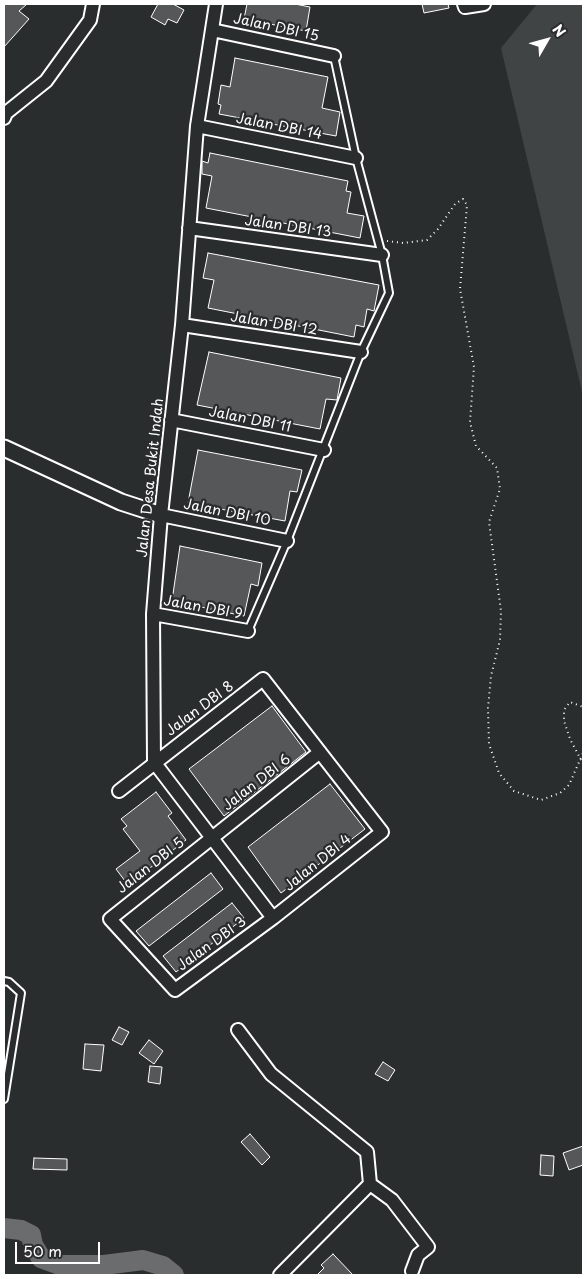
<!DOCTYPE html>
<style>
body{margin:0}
#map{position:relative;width:587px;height:1279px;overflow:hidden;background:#2a2d2e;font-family:"Playpen Sans",sans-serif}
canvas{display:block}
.frame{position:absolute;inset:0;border:5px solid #fff;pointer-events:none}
.north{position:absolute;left:522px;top:15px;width:50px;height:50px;-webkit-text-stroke:4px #2a2d2e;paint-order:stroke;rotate:52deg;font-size:14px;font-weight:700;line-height:20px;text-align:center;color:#fff}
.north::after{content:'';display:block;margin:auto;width:18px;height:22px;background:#fff;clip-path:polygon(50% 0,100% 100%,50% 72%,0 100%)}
.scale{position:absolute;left:15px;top:1242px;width:85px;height:22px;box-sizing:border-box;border:2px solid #fff;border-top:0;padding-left:6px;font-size:15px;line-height:18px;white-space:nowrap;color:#fff;-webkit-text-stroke:4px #2a2d2e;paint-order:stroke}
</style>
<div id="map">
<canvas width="587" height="1279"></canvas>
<div class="frame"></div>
<div class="north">N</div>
<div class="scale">50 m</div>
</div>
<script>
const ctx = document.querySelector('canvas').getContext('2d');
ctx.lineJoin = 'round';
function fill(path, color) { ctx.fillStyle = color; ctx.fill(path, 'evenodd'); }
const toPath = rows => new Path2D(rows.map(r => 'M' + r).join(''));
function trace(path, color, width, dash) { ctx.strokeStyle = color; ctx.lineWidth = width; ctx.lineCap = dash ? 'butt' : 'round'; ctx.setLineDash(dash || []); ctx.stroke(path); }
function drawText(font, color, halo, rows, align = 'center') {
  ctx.font = font + ' "Playpen Sans",sans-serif'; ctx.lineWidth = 4.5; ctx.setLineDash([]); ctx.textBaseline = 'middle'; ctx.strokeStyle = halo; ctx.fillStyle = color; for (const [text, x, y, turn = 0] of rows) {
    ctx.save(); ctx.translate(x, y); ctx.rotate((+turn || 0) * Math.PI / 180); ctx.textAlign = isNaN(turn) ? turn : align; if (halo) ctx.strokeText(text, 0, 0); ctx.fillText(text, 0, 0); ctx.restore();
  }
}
const green = toPath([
 [537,4,583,4,583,396,501,48]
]);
const river = toPath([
 [4,1228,21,1230,31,1235,33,1245,41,1258,60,1265,104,1265,143,1260,163,1266,174,1275]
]);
const building = toPath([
 [4,4,27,4,19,11,29,19,4,47,4,4],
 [158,4,173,4,184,10,177,23,168,19,165,25,151,17,158,4],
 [247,4,295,4,310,7,306,31,244,19,247,4],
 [422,4,448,4,449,8,424,13,422,4],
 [235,58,328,77,322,108,340,112,336,136,219,114,221,105,218,104,221,85,230,87,235,58],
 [210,153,348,181,346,191,351,192,347,213,364,216,360,238,206,208,212,176,202,174,202,161,208,163,210,153],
 [208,253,379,285,374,311,367,309,364,327,356,325,354,337,208,308,214,280,203,278,208,253],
 [209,352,341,378,337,400,326,399,320,429,197,405,209,352],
 [198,450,302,470,297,492,290,491,285,521,188,503,198,450],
 [180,546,262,563,258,586,251,584,244,616,172,601,180,546],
 [272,706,306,752,224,816,189,769,272,706],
 [330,784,365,829,281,893,248,847,330,784],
 [156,792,172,813,168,816,186,840,128,885,116,869,140,851,123,829,127,826,121,819,156,792],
 [211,873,223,889,149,946,136,931,211,873],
 [232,903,244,918,176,972,163,956,232,903],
 [119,1027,129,1032,122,1045,112,1040,119,1027],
 [149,1040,163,1051,154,1064,139,1053,149,1040],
 [85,1044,104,1045,101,1071,83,1069,85,1044],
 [383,1062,395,1070,388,1081,375,1074,383,1062],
 [150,1066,162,1067,160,1084,148,1082,150,1066],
 [250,1134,270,1157,262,1165,241,1142,250,1134],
 [583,1146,583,1165,569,1170,563,1153,583,1146],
 [541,1155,554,1156,553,1176,540,1175,541,1155],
 [34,1158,67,1159,67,1170,33,1169,34,1158],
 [333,1254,353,1275,317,1275,324,1268,321,1265,333,1254]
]);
const path = toPath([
 [387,241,403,243,427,240,438,229,455,204,463,199,467,205,460,289,474,367,470,422,476,446,497,468,500,489,489,522,501,611,500,640,491,676,488,708,489,744,499,773,514,791,541,800,560,793,569,785,583,753],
 [581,760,570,739,564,721,564,710,570,702,583,707]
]);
const service = toPath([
 [248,631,287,541,361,352,389,293,382,255,356,158,334,56],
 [4,981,9,982,21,993,4,1099]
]);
const minor = toPath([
 [216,4,197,126,182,325,161,515,153,614,154,762,273,918],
 [464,4,465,7,484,4],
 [212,30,334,56],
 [4,118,6,113,46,81,90,20,93,4],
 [197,126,356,158],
 [189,228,382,255],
 [182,325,361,352],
 [171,420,324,450],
 [161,515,287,541],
 [153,614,248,631],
 [119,791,263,679,382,832,273,918,175,990,110,919,320,752],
 [238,1030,271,1074,367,1152,370,1184,280,1275],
 [370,1184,392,1200,428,1247,418,1255,412,1271]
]);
const tertiary = toPath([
 [4,448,121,502,161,515]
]);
const streetNames = [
 ["Jalan DBI 15",276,28,12],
 ["Jalan DBI 14",279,127,11],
 ["Jalan DBI 13",288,227,8],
 ["Jalan DBI 12",274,324,9],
 ["Jalan DBI 11",250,420,11],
 ["Jalan Desa Bukit Indah",151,478,-84],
 ["Jalan DBI 10",227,513,11],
 ["Jalan DBI 9",203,608,10],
 ["Jalan DBI 8",200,709,-37],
 ["Jalan DBI 6",257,783,-38],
 ["Jalan DBI 4",318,863,-39],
 ["Jalan DBI 5",151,866,-38],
 ["Jalan DBI 3",212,944,-36]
];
fill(green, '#414445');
trace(river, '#6a6c6d', 20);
fill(building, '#555758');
trace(building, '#fff', 1);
trace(service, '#fff', 10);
trace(minor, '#fff', 16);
trace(tertiary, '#fff', 19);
trace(path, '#fff', 2, [1, 4]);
trace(service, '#2a2d2e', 6);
trace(minor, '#2a2d2e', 12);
trace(tertiary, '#2a2d2e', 15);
drawText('14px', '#fff', '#2a2d2e', streetNames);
</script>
